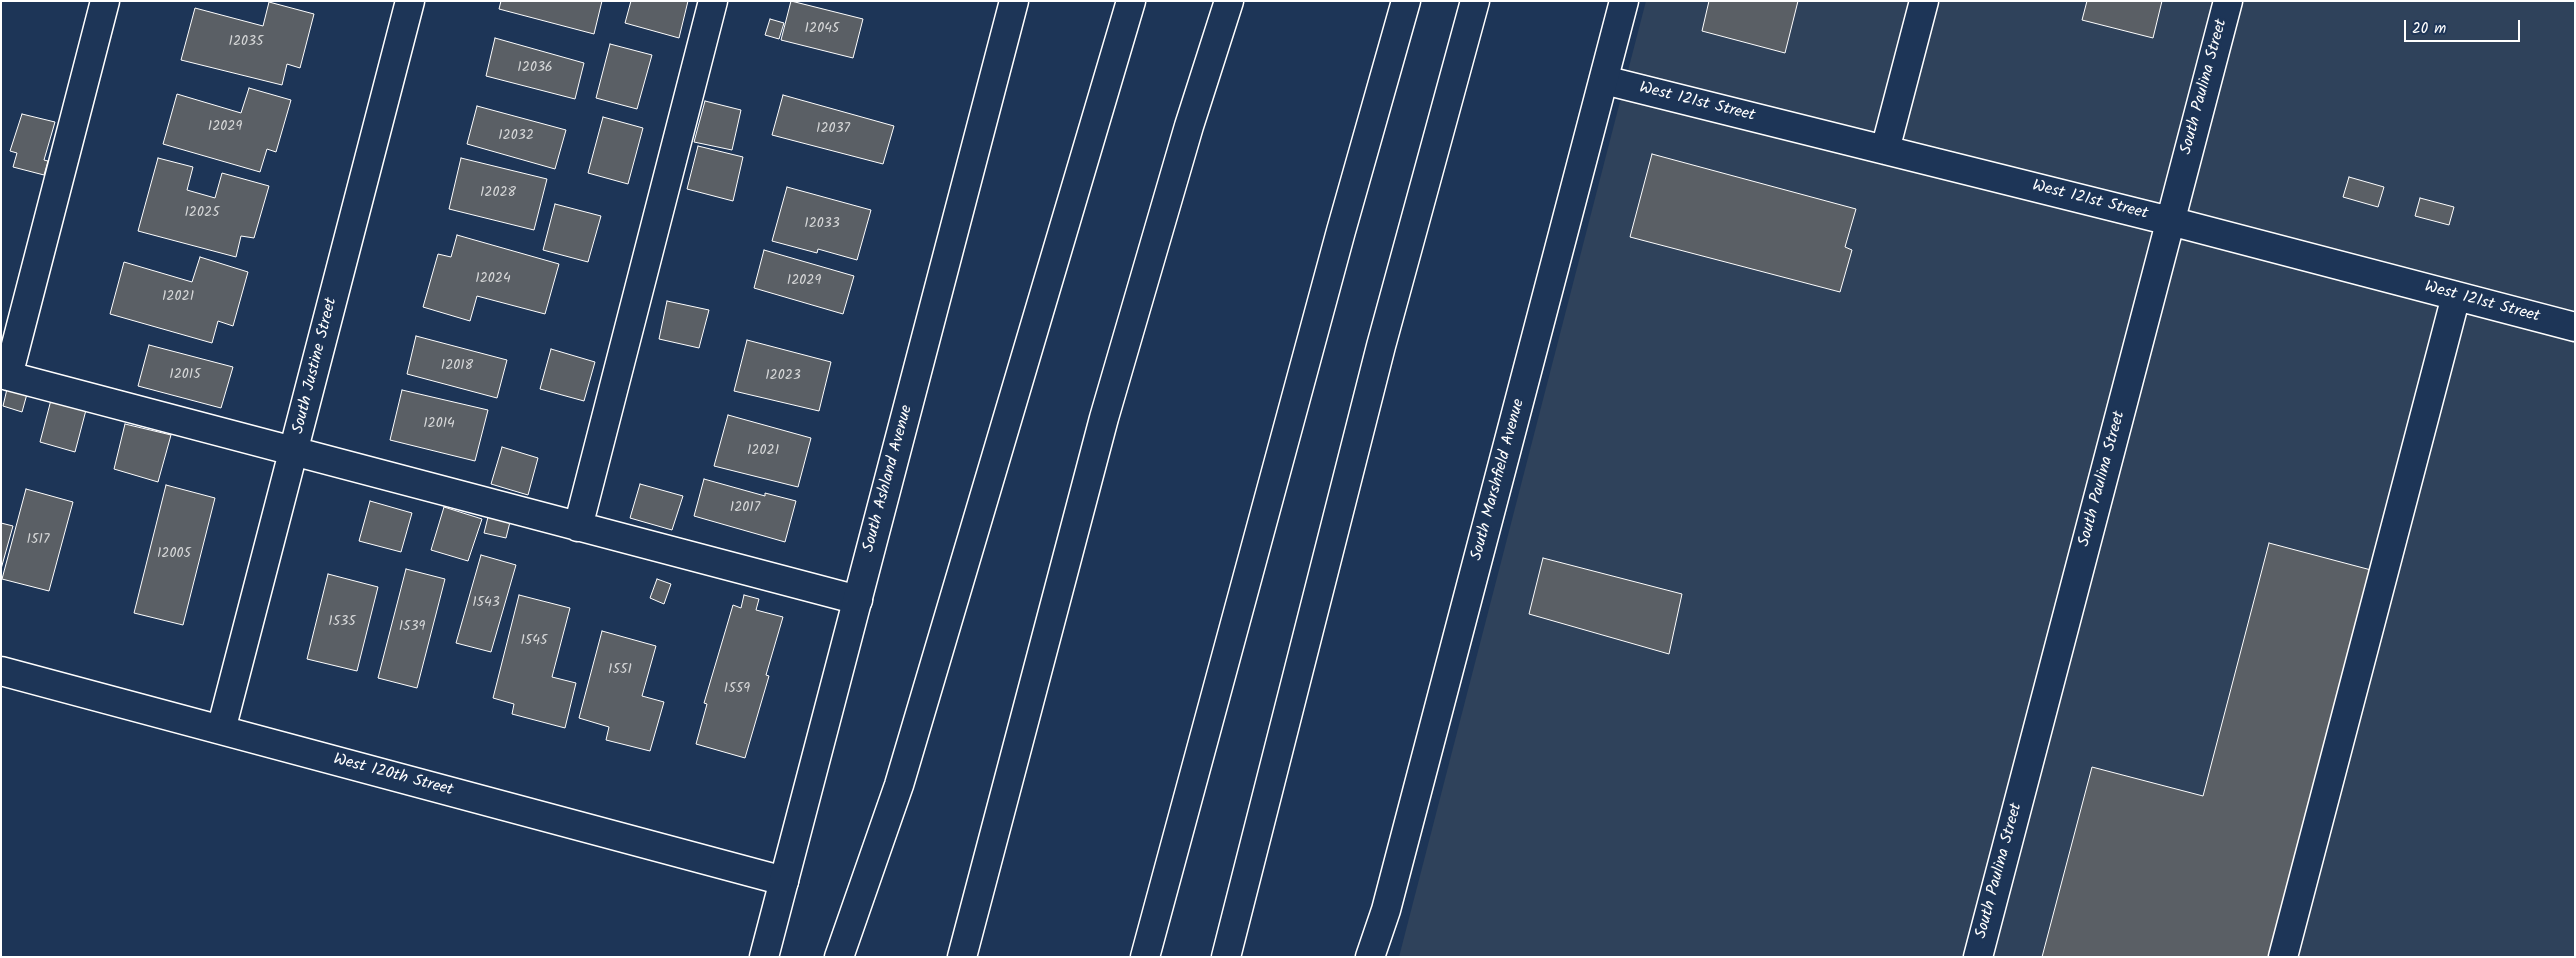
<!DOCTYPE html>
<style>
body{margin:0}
#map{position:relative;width:2576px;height:958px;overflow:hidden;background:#1d3557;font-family:Kalam,sans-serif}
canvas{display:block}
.frame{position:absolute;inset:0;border:2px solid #fff;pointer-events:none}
.scale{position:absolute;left:2404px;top:20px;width:116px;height:22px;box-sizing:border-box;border:2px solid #fff;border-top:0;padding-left:6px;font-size:15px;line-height:18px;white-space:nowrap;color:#fff;-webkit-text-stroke:4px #1d3557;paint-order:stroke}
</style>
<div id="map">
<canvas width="2576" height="958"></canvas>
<div class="frame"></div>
<div class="scale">20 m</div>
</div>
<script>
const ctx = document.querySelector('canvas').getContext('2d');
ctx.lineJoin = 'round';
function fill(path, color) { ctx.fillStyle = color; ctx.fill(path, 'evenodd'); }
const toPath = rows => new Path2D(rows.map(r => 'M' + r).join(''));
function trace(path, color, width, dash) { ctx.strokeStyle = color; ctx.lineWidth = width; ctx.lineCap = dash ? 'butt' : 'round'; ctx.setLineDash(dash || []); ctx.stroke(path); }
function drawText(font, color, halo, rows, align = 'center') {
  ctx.font = font + ' Kalam,sans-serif'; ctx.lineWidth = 5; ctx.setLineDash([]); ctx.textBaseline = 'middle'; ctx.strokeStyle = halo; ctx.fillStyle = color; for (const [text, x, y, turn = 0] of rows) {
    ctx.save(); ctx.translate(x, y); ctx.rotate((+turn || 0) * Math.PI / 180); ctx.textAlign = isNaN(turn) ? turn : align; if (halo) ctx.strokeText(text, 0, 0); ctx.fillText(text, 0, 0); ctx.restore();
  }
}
const built = toPath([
 [1646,1,2575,1,2575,957,1399,957]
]);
const building = toPath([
 [501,1,602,1,594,34,499,9,501,1],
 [631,1,688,1,679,38,625,23,631,1],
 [791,1,863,19,853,58,781,40,791,1],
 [1709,1,1798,1,1785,53,1702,31,1709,1],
 [2087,1,2162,1,2153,38,2082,20,2087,1],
 [269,2,314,14,300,68,287,64,282,85,181,60,195,8,263,26,269,2],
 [770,19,784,23,779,39,765,35,770,19],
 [495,38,584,63,575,99,486,76,495,38],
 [610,44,652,55,637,109,596,98,610,44],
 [249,88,291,100,276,152,267,149,260,172,163,144,177,94,241,113,249,88],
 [783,95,894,126,883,164,772,135,783,95],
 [705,101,741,110,732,150,694,142,705,101],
 [477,106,566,130,555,169,467,144,477,106],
 [22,114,55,122,44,160,48,161,44,175,13,167,17,153,10,151,22,114],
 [603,117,643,128,628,184,588,173,603,117],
 [698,146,743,157,733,201,687,189,698,146],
 [1652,154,1856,209,1845,247,1852,250,1840,292,1630,237,1652,154],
 [158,158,193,167,187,190,215,198,222,173,269,186,254,238,241,236,236,257,138,231,158,158],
 [461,158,547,179,534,230,449,209,461,158],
 [2349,177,2384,187,2378,207,2343,197,2349,177],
 [787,187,871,210,857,260,818,249,817,253,772,241,787,187],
 [2420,198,2454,207,2449,225,2415,216,2420,198],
 [555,204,601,216,588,262,543,250,555,204],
 [457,235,559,264,545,314,477,296,470,321,423,307,438,254,451,257,457,235],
 [764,250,854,276,843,314,754,288,764,250],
 [200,257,248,272,233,326,218,321,212,343,110,314,124,262,192,282,200,257],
 [667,301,709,310,699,348,659,339,667,301],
 [416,336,507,360,497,398,407,374,416,336],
 [747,340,831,362,819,411,734,391,747,340],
 [149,345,233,367,221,408,138,386,149,345],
 [551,349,595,362,584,401,540,389,551,349],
 [7,389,27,394,22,412,3,406,7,389],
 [402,390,488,410,475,461,390,440,402,390],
 [51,400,86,410,75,452,40,442,51,400],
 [728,415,811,438,798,487,714,466,728,415],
 [125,424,171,435,158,482,114,469,125,424],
 [502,447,538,458,528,495,491,484,502,447],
 [704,479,765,496,765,493,796,501,785,542,694,516,704,479],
 [640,484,683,496,672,530,630,518,640,484],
 [166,485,215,498,183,625,134,613,166,485],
 [26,489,73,502,49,591,2,579,26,489],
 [370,501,412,513,401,552,359,541,370,501],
 [444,507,482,519,468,561,431,550,444,507],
 [488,517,510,522,506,538,484,533,488,517],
 [1,523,13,526,1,569,1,523],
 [2269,543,2371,570,2271,957,2042,957,2092,767,2203,796,2269,543],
 [481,555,516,565,491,652,456,643,481,555],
 [1543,558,1682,594,1669,654,1529,614,1543,558],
 [406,569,445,579,417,688,378,678,406,569],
 [328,574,378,587,357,671,307,659,328,574],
 [657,579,671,584,664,604,650,598,657,579],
 [519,595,570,608,552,677,576,683,565,728,512,714,514,704,493,698,519,595],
 [744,595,759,599,756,610,783,617,766,675,769,676,745,758,696,744,707,704,704,703,733,605,741,608,744,595],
 [602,631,656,646,642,696,664,702,650,751,606,740,609,727,579,718,602,631]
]);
const minor = toPath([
 [1604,80,2170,221,2575,327],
 [1885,150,1924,1],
 [1,374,858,600],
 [8,376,105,1],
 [578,527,713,1],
 [1,671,784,881],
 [221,730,410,1],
 [1978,957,2228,1],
 [2283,957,2456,296]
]);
const major = toPath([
 [764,957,1014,1],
 [1370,957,1386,910,1624,1]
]);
const highway = toPath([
 [839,957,899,785,1131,1],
 [962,957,1104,418,1189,126,1229,1],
 [1145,957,1341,231,1406,1],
 [1226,957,1381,346,1475,1]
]);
const numberNames = [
 ["12045",822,30],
 ["12035",246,43],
 ["12036",535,69],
 ["12029",225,128],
 ["12037",833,130],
 ["12032",516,137],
 ["12028",498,194],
 ["12025",202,214],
 ["12033",822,225],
 ["12024",493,280],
 ["12029",804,282],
 ["12021",178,298],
 ["12018",457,367],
 ["12015",185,376],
 ["12023",783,377],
 ["12014",439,425],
 ["12021",763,452],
 ["12017",745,509],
 ["1517",38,541],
 ["12005",174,555],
 ["1543",486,604],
 ["1535",342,623],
 ["1539",412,628],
 ["1545",534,642],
 ["1551",620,671],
 ["1559",737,690]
];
const streetNames = [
 ["South Paulina Street",2205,87,-75],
 ["West 121st Street",1697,103,14],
 ["West 121st Street",2090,201,14],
 ["West 121st Street",2482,303,15],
 ["South Justine Street",316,366,-76],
 ["South Ashland Avenue",889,479,-75],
 ["South Paulina Street",2103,479,-75],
 ["South Marshfield Avenue",1499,480,-75],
 ["West 120th Street",393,776,15],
 ["South Paulina Street",2000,871,-75]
];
fill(built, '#2f425b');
fill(building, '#5a5f65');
trace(building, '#fff', 1);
trace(minor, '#fff', 31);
trace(major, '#fff', 31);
trace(highway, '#fff', 31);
trace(minor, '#1d3557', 28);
trace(major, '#1d3557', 28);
trace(highway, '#1d3557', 28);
drawText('14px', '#d6d7d8', null, numberNames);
drawText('16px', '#fff', '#1d3557', streetNames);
</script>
